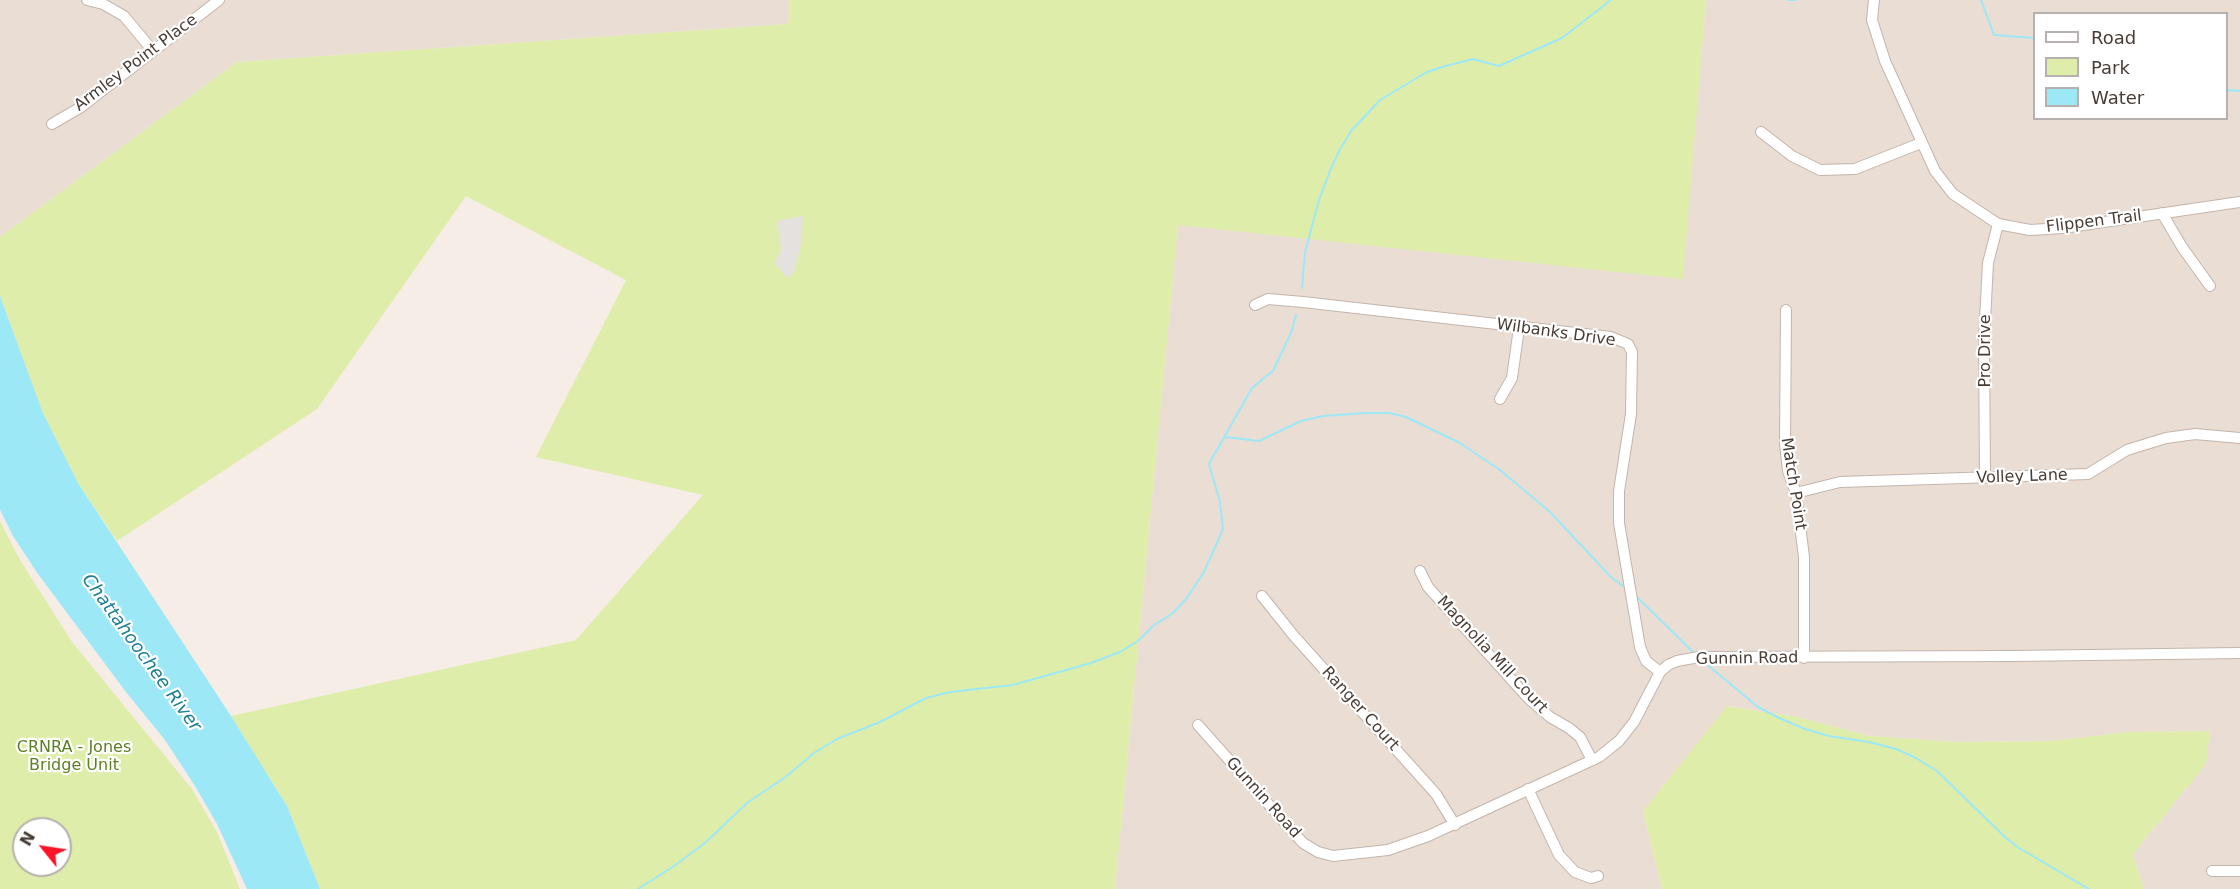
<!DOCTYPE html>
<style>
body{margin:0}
#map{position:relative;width:2240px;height:889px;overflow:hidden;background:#f5ede6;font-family:"DejaVu Sans",sans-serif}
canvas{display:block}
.legend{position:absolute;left:2033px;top:12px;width:195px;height:108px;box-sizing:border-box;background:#fff;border:2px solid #b6b1ae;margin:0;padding:8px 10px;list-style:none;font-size:18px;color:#483c35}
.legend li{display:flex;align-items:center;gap:12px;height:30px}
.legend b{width:30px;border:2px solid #b6b1ae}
.north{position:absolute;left:12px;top:817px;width:60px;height:60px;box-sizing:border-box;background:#fff;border:2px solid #b6b1ae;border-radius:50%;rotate:300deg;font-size:16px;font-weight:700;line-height:24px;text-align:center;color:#483c35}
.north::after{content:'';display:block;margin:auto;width:21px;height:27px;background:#ff1329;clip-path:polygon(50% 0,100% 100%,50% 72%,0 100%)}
</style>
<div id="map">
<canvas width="2240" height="889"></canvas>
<ul class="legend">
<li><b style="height:8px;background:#fff"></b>Road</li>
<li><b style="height:16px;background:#dfedab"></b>Park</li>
<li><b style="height:16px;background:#9de8f7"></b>Water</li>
</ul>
<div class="north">N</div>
</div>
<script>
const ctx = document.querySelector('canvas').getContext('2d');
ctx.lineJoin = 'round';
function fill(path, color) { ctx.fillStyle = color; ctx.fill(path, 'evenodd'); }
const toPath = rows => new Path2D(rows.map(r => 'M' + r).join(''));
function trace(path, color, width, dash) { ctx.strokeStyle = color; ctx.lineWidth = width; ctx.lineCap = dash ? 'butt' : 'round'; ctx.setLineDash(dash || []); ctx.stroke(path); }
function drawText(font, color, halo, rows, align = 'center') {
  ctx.font = font + ' "DejaVu Sans",sans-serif'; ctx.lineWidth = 4.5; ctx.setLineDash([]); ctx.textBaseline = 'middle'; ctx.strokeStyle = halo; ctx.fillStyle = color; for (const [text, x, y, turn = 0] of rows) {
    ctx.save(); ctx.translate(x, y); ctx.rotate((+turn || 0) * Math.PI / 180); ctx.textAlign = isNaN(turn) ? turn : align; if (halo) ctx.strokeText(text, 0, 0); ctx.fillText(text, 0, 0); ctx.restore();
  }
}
const residential = toPath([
 [0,0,790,0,788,24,237,62,0,237],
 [1706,0,2240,0,2240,889,2144,889,2133,854,2206,764,2210,731,2128,732,2051,741,1955,742,1870,736,1797,717,1728,706,1643,811,1662,889,1115,889,1178,224,1682,278],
 [2034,14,2226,14,2226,118,2034,118]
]);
const green = toPath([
 [790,0,1706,0,1683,279,1178,225,1115,889,320,889,287,806,231,716,576,640,703,495,536,457,626,280,466,196,317,409,117,541,78,483,43,413,0,296,0,237,237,62,788,24],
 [0,521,20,560,72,642,192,789,217,832,240,889,0,889],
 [24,829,60,829,60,865,24,865],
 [1727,706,1797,717,1870,736,1955,742,2051,741,2128,732,2210,731,2206,764,2133,854,2144,889,1662,889,1643,811]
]);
const parking = toPath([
 [803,216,802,241,794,273,787,278,775,263,781,248,777,221]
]);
const water = toPath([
 [0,296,43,413,78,483,231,716,287,806,320,889,247,889,217,824,195,786,165,740,126,692,38,574,13,536,0,510]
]);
const stream = toPath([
 [1788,0,1796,0],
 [1981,0,1994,35,2034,38],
 [2226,90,2240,91],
 [1302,288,1305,252,1319,200,1330,171,1339,151,1351,131,1380,100,1427,72,1442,67,1473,59,1499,66,1562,38,1611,0],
 [1225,437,1259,441,1301,421,1323,416,1366,413,1389,413,1406,417,1460,443,1500,470,1549,511,1611,577,1626,588],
 [1635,595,1695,654],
 [1704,662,1758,707,1777,717,1805,729,1829,736,1869,742,1896,749,1916,758,1937,771,2005,837,2019,848,2089,889],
 [638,889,674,866,705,843,747,803,787,776,814,753,837,739,880,722,926,698,950,692,1013,685,1091,663,1120,652,1138,641,1153,626,1173,613,1187,598,1204,572,1223,529,1220,502,1209,464,1252,388,1273,371,1291,333,1296,315]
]);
const minor = toPath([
 [87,0,103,4,124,16,153,51],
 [1874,0,1872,20,1885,61,1935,171,1953,194,1998,224,2030,230,2063,228,2240,202],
 [52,124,81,107,219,0],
 [1761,132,1792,156,1820,170,1855,169,1921,143],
 [2162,213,2182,247,2210,286],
 [1255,305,1268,299,1303,302,1611,337,1628,344,1632,352,1631,414,1619,491,1619,523,1640,647,1646,661,1660,672],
 [1786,310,1785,443,1788,471,1796,493,1804,557,1804,658],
 [1500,399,1512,378,1519,328],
 [1985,478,1984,339,1988,263,1998,224],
 [1796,493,1840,482,2088,474,2127,450,2166,438,2195,434,2240,438],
 [1420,571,1428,587,1529,699,1550,717,1569,728,1580,737,1592,760],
 [1262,596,1294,636,1436,794,1455,825],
 [1198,725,1303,843,1318,852,1333,856,1388,850,1428,836,1599,757,1619,741,1634,722,1660,672,1668,665,1677,661,1699,657,2013,656,2240,653],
 [1528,789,1559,855,1575,872,1591,878,1598,876],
 [2212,871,2240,871]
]);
const streetNames = [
 ["Armley Point Place",136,63,-37],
 ["Flippen Trail",2094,222,-7],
 ["Wilbanks Drive",1556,333,8],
 ["Pro Drive",1986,351,-90],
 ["Volley Lane",2022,477,-2],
 ["Match Point",1793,484,81],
 ["Magnolia Mill Court",1492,655,47],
 ["Gunnin Road",1747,659,-1],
 ["Ranger Court",1360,709,48],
 ["Gunnin Road",1263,798,48]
];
const parkNames = [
 ["CRNRA - Jones",74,748],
 ["Bridge Unit",74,766]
];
const waterNames = [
 ["Chattahoochee River",141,653,54]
];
fill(residential, '#e9ddd4');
fill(green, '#dfedab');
fill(parking, '#e5e1df');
fill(water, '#9de8f7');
trace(stream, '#9de8f7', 2);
trace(minor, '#c4b5ab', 12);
trace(minor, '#fff', 10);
drawText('16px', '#483c35', '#fff', streetNames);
drawText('16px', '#5d8022', '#fff', parkNames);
drawText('italic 18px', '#1e7e94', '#fff', waterNames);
</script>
